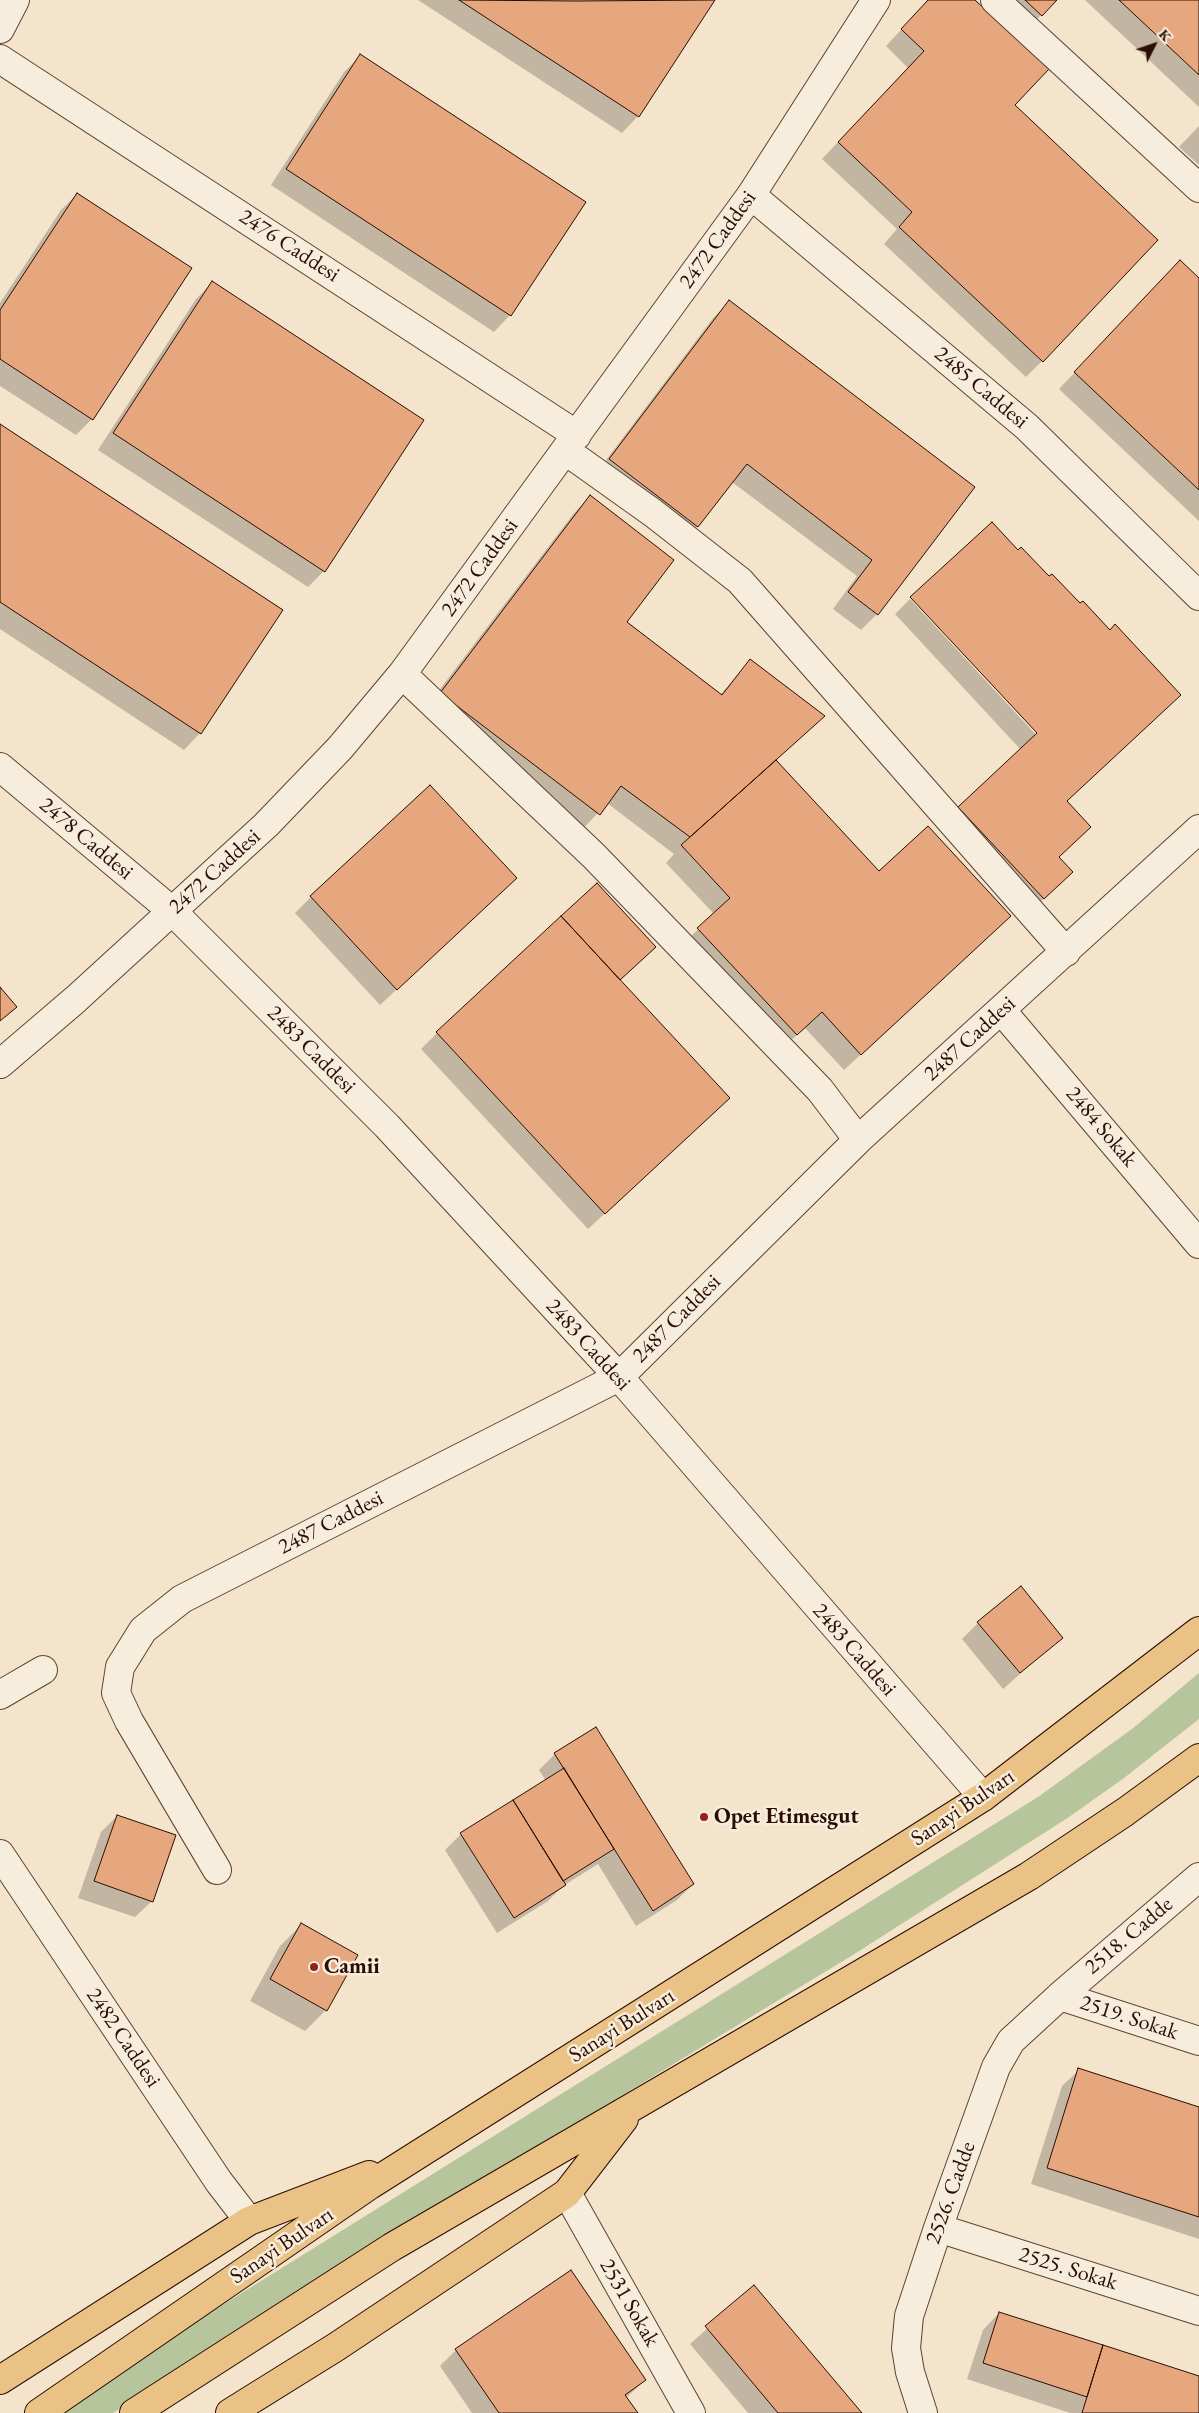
<!DOCTYPE html>
<meta charset="utf-8">
<style>
body{margin:0}
#map{position:relative;width:1199px;height:2413px;overflow:hidden;background:#f3e4cb;font-family:"EB Garamond",serif}
canvas{display:block}
.north{position:absolute;left:1129px;top:20px;width:50px;height:50px;-webkit-text-stroke:4px #f7eddd;paint-order:stroke;rotate:49deg;font-size:14px;font-weight:700;line-height:20px;text-align:center;color:#2b0d01}
.north::after{content:'';display:block;margin:auto;width:18px;height:22px;background:#2b0d01;clip-path:polygon(50% 0,100% 100%,50% 72%,0 100%)}
</style>
<div id="map">
<canvas width="1199" height="2413"></canvas>
<div class="north">K</div>
</div>
<script>
const ctx = document.querySelector('canvas').getContext('2d');
ctx.lineJoin = 'round';
function fill(path, color) { ctx.fillStyle = color; ctx.fill(path, 'evenodd'); }
const toPath = rows => new Path2D(rows.map(r => 'M' + r).join(''));
function trace(path, color, width, dash) { ctx.strokeStyle = color; ctx.lineWidth = width; ctx.lineCap = dash ? 'butt' : 'round'; ctx.setLineDash(dash || []); ctx.stroke(path); }
function drawText(font, color, halo, rows, align = 'center') {
  ctx.font = font + ' "EB Garamond",serif'; ctx.lineWidth = 5; ctx.setLineDash([]); ctx.textBaseline = 'middle'; ctx.strokeStyle = halo; ctx.fillStyle = color; for (const [text, x, y, turn = 0] of rows) {
    ctx.save(); ctx.translate(x, y); ctx.rotate((+turn || 0) * Math.PI / 180); ctx.textAlign = isNaN(turn) ? turn : align; if (halo) ctx.strokeText(text, 0, 0); ctx.fillText(text, 0, 0); ctx.restore();
  }
}
const green = toPath([
 [1199,1673,1199,1719,1124,1778,1069,1817,856,1953,580,2121,113,2413,49,2413,1038,1797,1132,1729]
]);
const shadow = toPath([
 [418,0,714,0,638,116,622,133],
 [929,0,974,0,1013,105,1042,361,1026,377,884,244,897,229,822,159,908,68,886,46],
 [998,0,1055,0,1025,32],
 [1085,0,1199,0,1199,107],
 [361,55,584,202,510,315,494,332,271,185,344,72],
 [1199,126,1199,165,1179,147],
 [77,194,92,419,76,435,0,386,0,303,61,210],
 [1180,261,1199,280,1199,521,1059,389],
 [212,283,324,571,308,587,98,450,196,299],
 [730,302,974,487,877,614,861,630,833,609,857,576,732,482,697,527,681,543,594,476,713,318],
 [0,426,200,733,184,750,0,629],
 [590,497,625,622,720,695,750,661,823,716,775,761,879,873,993,932,844,1070,805,1028,780,1050,682,945,714,914,666,863,674,854,607,803,582,830,424,710,574,513],
 [992,524,1066,802,1055,888,1027,915,942,824,1021,750,895,614,910,599,1040,739],
 [499,894,380,1005,295,913,311,897],
 [619,981,712,1114,588,1229,421,1049,437,1033],
 [978,1623,1061,1638,1003,1689,962,1639],
 [555,1754,693,1884,677,1900,636,1926,598,1864,563,1886,548,1901,497,1933,445,1850,461,1834,546,1781,539,1770],
 [117,1816,152,1901,135,1917,78,1898,101,1832],
 [301,1925,326,2010,305,2031,250,2001,280,1946],
 [1079,2070,1199,2109,1199,2239,1031,2184,1062,2086],
 [754,2287,861,2413,748,2413,690,2344],
 [999,2313,1199,2378,1199,2413,1070,2413,967,2379,983,2330],
 [456,2350,645,2380,626,2398,636,2413,472,2413,440,2366]
]);
const building = toPath([
 [459,0,576,1,715,0,639,117,459,0],
 [928,0,975,0,1049,69,1015,105,1158,240,1043,362,899,227,912,212,838,142,924,51,901,29,928,0],
 [1025,0,1057,0,1042,16,1025,0],
 [1119,0,1199,0,1199,75,1119,0],
 [360,54,586,202,511,316,286,169,360,54],
 [77,193,192,268,93,420,0,359,0,310,77,193],
 [1180,260,1199,278,1199,490,1074,372,1180,260],
 [212,281,424,420,325,572,113,433,212,281],
 [729,300,975,487,878,615,848,592,872,560,747,464,698,527,609,459,729,300],
 [0,424,283,610,201,734,0,602,0,424],
 [590,495,674,560,627,622,722,695,750,659,825,716,690,837,621,786,600,815,440,693,590,495],
 [992,522,1018,550,1021,547,1049,576,1052,574,1080,603,1083,601,1110,630,1115,624,1181,695,1067,801,1091,827,1059,857,1073,872,1044,899,958,807,1037,733,910,597,992,522],
 [776,760,879,871,928,826,1011,916,861,1055,822,1012,797,1035,697,928,730,898,681,845,776,760],
 [430,785,517,878,397,990,310,896,430,785],
 [597,883,656,947,620,980,561,916,597,883],
 [561,916,730,1098,605,1214,436,1032,561,916],
 [0,987,17,1007,0,1021,0,987],
 [1021,1586,1063,1638,1020,1673,977,1622,1021,1586],
 [596,1727,694,1884,653,1911,554,1753,596,1727],
 [564,1768,614,1849,563,1881,513,1800,564,1768],
 [513,1800,566,1885,514,1918,460,1833,513,1800],
 [117,1815,176,1835,153,1902,94,1881,117,1815],
 [301,1923,358,1955,327,2011,270,1979,301,1923],
 [1078,2068,1199,2107,1199,2217,1047,2168,1078,2068],
 [571,2270,646,2380,625,2395,638,2413,499,2413,455,2349,571,2270],
 [754,2285,862,2413,778,2413,705,2326,754,2285],
 [999,2312,1103,2345,1087,2397,983,2363,999,2312],
 [1103,2345,1199,2376,1199,2413,1082,2413,1103,2345]
]);
const minor = toPath([
 [995,0,1199,188],
 [0,29,15,0],
 [0,59,577,435],
 [751,195,1027,427,1199,596],
 [566,451,653,513,740,581,1066,952],
 [402,674,594,856,820,1090,858,1140],
 [0,767,172,911,387,1126,619,1377,983,1797],
 [1002,1011,1199,1244],
 [0,1064,76,999,266,825,340,748,402,674,751,195,876,0],
 [0,1695,43,1670],
 [0,1854,219,2182,249,2221],
 [217,1870,129,1721,116,1693,120,1667,143,1630,182,1599,619,1377,858,1140,1199,829],
 [1060,1996,1199,2041],
 [567,2193,691,2413],
 [938,2228,1199,2311],
 [923,2413,910,2372,906,2348,909,2316,938,2228,996,2067,1011,2041,1060,1996,1199,1877]
]);
const major = toPath([
 [0,2380,249,2221,369,2175],
 [39,2413,370,2185,983,1797,1199,1631],
 [134,2413,392,2247,1029,1876,1125,1812,1199,1758],
 [230,2413,336,2347,567,2193,624,2119]
]);
const markers = [
 [704,1817,5,"#8f2418"],
 [314,1967,5,"#8f2418"]
];
const streetNames = [
 ["2472 Caddesi",718,240,-54],
 ["2476 Caddesi",289,246,33],
 ["2485 Caddesi",981,388,40],
 ["2472 Caddesi",480,568,-54],
 ["2478 Caddesi",86,839,40],
 ["2472 Caddesi",215,872,-42],
 ["2487 Caddesi",970,1039,-42],
 ["2483 Caddesi",311,1050,45],
 ["2484 Sokak",1101,1127,50],
 ["2487 Caddesi",677,1319,-45],
 ["2483 Caddesi",588,1345,48],
 ["2487 Caddesi",331,1523,-27],
 ["2483 Caddesi",854,1650,49],
 ["Sanayi Bulvarı",963,1808,-34],
 ["2518. Cadde",1129,1936,-40],
 ["2519. Sokak",1129,2018,18],
 ["Sanayi Bulvarı",622,2026,-32],
 ["2482 Caddesi",123,2038,56],
 ["2526. Cadde",951,2193,-70],
 ["Sanayi Bulvarı",282,2246,-34],
 ["2525. Sokak",1068,2269,17],
 ["2531 Sokak",629,2303,60]
];
const poiNames = [
 ["Opet Etimesgut",714,1817],
 ["Camii",324,1967]
];
fill(green, '#b6c59b');
fill(shadow, '#0003');
fill(building, '#e6a77e');
trace(building, '#2b0d01', 1);
trace(minor, '#5d4334', 30);
trace(major, '#2b0d01', 30);
trace(minor, '#f7eddd', 28);
trace(major, '#eac286', 28);
for (const [x, y, r, color] of markers) { const dot = new Path2D(); dot.arc(x, y, r, 0, 2 * Math.PI); ctx.fillStyle = color; ctx.fill(dot); trace(dot, '#f7eddd', 2); }
drawText('22px', '#2b0d01', '#f7eddd', streetNames);
drawText('bold 22px', '#2b0d01', '#f7eddd', poiNames, 'left');
</script>
